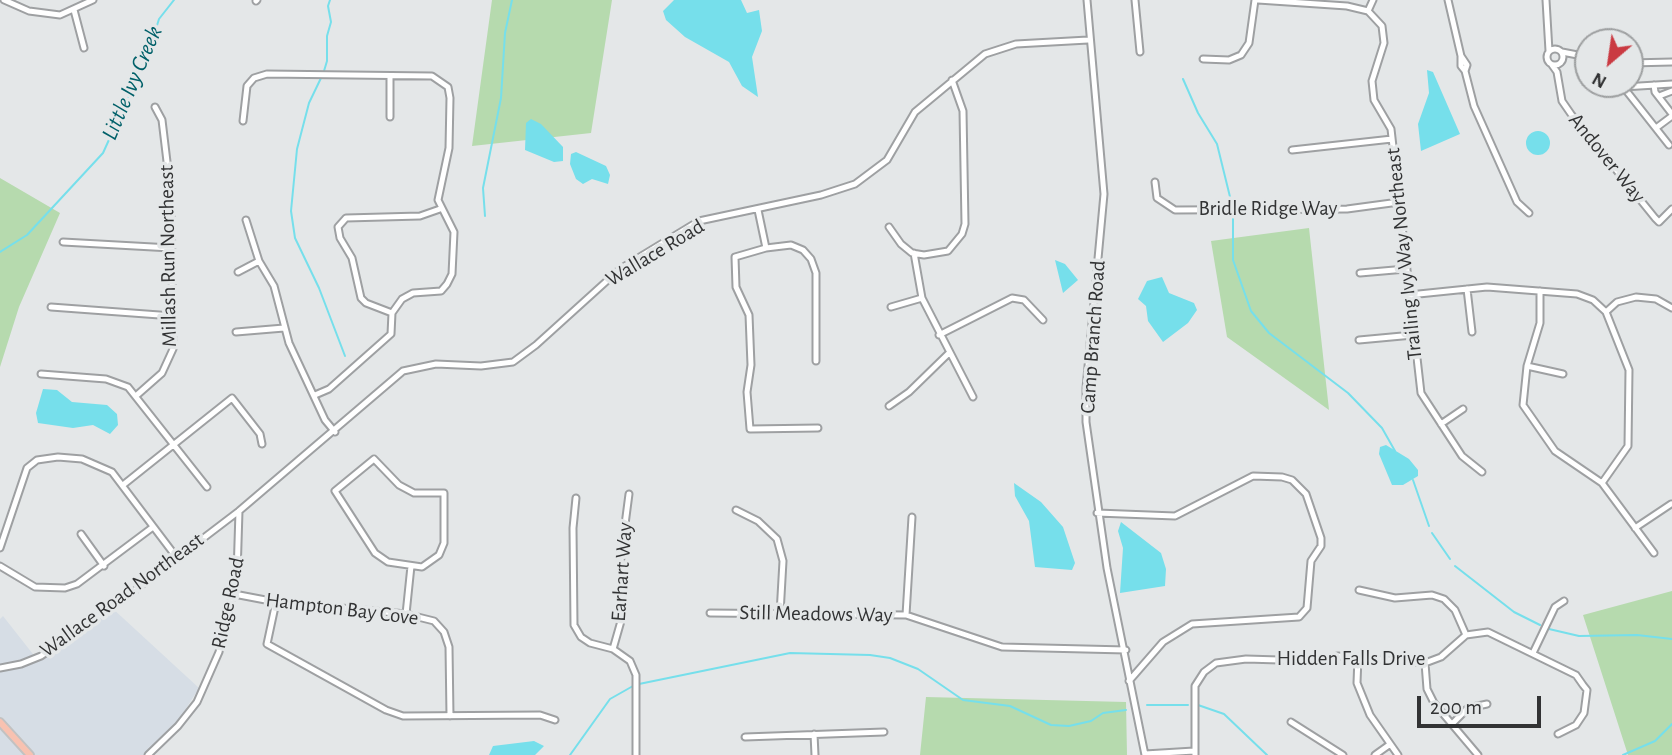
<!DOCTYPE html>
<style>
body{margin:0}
#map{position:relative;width:1672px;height:755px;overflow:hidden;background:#e4e7e8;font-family:"Alegreya Sans",sans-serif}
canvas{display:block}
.north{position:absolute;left:1574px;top:28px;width:70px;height:70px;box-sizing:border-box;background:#e4e7e8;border:2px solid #9d9fa0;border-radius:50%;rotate:209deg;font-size:19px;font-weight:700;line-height:28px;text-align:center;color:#323334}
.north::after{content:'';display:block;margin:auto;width:24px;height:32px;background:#ca3a42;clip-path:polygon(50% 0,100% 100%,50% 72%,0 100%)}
.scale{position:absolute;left:1417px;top:696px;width:124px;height:32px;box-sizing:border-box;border:4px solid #323334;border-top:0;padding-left:9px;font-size:21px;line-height:24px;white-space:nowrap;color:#323334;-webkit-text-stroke:5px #e4e7e8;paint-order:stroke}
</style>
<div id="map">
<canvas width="1672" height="755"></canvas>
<div class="north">N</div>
<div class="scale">200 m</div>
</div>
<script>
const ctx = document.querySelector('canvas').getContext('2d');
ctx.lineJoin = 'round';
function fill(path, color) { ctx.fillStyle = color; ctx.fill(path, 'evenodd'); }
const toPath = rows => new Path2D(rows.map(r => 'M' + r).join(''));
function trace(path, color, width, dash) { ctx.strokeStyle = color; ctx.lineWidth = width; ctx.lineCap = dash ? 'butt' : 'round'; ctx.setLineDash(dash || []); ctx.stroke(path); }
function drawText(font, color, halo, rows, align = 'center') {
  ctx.font = font + ' "Alegreya Sans",sans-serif'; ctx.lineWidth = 7; ctx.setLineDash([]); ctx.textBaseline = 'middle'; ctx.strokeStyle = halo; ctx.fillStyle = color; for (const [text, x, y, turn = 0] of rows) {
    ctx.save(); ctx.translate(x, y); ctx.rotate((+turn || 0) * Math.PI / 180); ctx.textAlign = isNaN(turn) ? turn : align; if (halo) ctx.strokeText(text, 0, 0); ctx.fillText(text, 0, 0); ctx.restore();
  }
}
const built = toPath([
 [111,607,199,688,175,726,149,755,0,755,0,619,3,616,36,658]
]);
const green = toPath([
 [492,0,612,0,591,133,472,146],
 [0,178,60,213,19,307,0,367],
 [1309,228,1329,410,1227,337,1211,241],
 [1672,591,1672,755,1628,755,1583,615],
 [926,697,1126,702,1127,755,920,755]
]);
const water = toPath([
 [674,0,741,0,747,13,759,10,762,31,752,57,758,97,742,86,729,62,685,37,666,20,663,11],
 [1427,70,1433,72,1460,134,1421,151,1418,124,1429,93],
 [531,119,541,124,563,147,563,161,554,162,525,150,526,123],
 '1526 143a12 12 0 1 1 24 0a12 12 0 1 1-24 0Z',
 [576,152,606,166,610,175,608,184,592,179,583,184,576,179,570,164,571,154],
 [1055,260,1065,264,1078,280,1063,293],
 [1162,277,1169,293,1194,303,1197,310,1188,323,1163,342,1148,321,1146,306,1138,299,1147,281],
 [43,389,57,390,72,402,107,405,117,414,118,425,110,434,93,425,73,428,38,423,36,413],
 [1386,445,1409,459,1418,470,1418,476,1403,485,1392,485,1379,454,1380,447],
 [1014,483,1041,502,1063,527,1075,563,1072,570,1035,567,1029,521,1015,496],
 [1121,522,1161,553,1166,569,1165,586,1120,593,1123,548,1118,531],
 [534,741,544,746,535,755,489,755,493,746]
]);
const stream = toPath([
 [324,71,327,61,327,36,331,22,328,6,330,0],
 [321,78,309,103,297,149,291,211,295,238,319,288,345,356],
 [1183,79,1198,113,1217,144,1232,205],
 [1233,214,1233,260,1251,311,1269,333,1348,393,1382,428,1395,451],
 [485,216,483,188,501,98,505,33,512,0],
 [0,252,27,235,103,153,149,51,159,19,174,0],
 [1413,480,1429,526],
 [1432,533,1450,559],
 [1455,566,1514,612,1540,625],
 [1549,629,1579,636,1637,635,1672,639],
 [639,684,790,653,870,655,890,658,918,669,963,700,1010,706,1051,725,1069,726,1091,721,1103,713,1126,710],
 [1147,705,1188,705],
 [1198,705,1224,714,1267,755],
 [570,755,610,699,633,686],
 [1623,755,1655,741,1672,724]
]);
const minor = toPath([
 [4,0,29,11,60,15,93,0],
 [1087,0,1104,194,1086,388,1086,422,1107,568,1145,755],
 [1135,0,1140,52],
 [1258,0,1347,6,1368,11,1382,26,1384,43,1372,81,1374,100,1391,129,1421,393,1462,456,1482,472],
 [1448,0,1461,56,1467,65,1465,71,1461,66,1461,56],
 [1546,0,1549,51],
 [256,1,257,0],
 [74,10,84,48],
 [1368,11,1373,0],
 '1547 57a8 8 0 1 1 16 0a8 8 0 1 1-16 0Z',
 [1562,52,1588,57],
 [1203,59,1229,60,1241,55,1249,43,1255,0],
 [1630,63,1672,62],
 [1552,65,1557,72,1562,101,1571,114,1655,218,1659,222,1672,209],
 [1465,71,1474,106,1517,202,1529,213],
 [1621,84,1669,145],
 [1654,85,1655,92,1672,114],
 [1623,87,1672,84],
 [1659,96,1672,91],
 [390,117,390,76],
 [243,121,247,86,254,78,267,74,432,76,448,87,450,98,449,148,438,200,454,232,452,274,447,284,441,291,413,293,402,299,392,313,391,334,329,389,315,395],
 [1656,128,1672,116],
 [1292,150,1392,139],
 [1155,182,1157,198,1175,210,1347,209,1399,202],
 [758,210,766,248],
 [246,220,259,261,274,286,289,343,325,420,335,432],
 [889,227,901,244,912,253,924,255,948,251,962,234,965,224,963,111,952,80],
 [63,242,171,248],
 [914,253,922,298,973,397],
 [238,272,259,261],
 [1360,273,1406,269],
 [1467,289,1472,332],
 [1540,291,1540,323,1527,366,1523,405,1555,451,1602,483,1654,553],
 [1409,295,1487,287,1577,294,1593,300,1606,312,1629,370,1628,446,1602,483],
 [51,307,173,316],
 [891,307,922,298],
 [1606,312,1617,302,1636,297,1656,299,1672,308],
 [392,313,366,303,361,298,352,258,340,238,338,227,346,218,420,216,440,209],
 [236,332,284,328],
 [939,335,1012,298,1024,300,1043,320],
 [1359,340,1413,335],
 [816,361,816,273,811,259,803,250,791,245,766,248,735,257,736,287,749,315,751,365,747,392,750,429,818,428],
 [1527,366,1563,374],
 [41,374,106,379,128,387,207,487],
 [137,395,162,373,173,349,171,195,162,120,155,107],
 [889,406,909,392,949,353],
 [1441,424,1463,409],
 [374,459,399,485,414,493,444,493,444,543,439,555,422,567,388,562,375,553,335,491,374,459],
 [123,485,232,398,260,434,262,444],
 [576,498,573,528,574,625,581,637,590,643,613,649,630,661,636,675,636,755],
 [736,510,758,521,777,539,783,561,780,614],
 [1097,513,1175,516,1253,476,1282,477,1292,480,1306,494,1321,538,1321,546,1311,561,1307,608,1299,617,1192,624,1163,642,1129,681],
 [1635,528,1671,504],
 [81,534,104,566],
 [0,548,27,468,37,460,58,457,82,459,112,472,177,558],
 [0,566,35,587,65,588,77,584,153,527],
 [1359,590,1395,598,1432,595,1444,599,1455,610,1466,635],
 [234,594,276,602,406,614,434,621,444,632,449,647,450,716],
 [276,602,267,644,386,710,403,716,540,715,555,720],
 [710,613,906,615,1002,647,1126,650],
 [406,614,411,566],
 [906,615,912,517],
 [613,649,621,621,621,555,629,494],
 [1533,653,1555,607,1564,601],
 [1358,657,1357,683,1370,715,1398,755],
 [1425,663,1427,689,1434,703,1478,755],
 [0,668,21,664,41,656,134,591,239,511,403,371,436,364,481,366,513,362,536,345,620,269,699,221,821,195,855,184,887,160,915,112,985,54,1016,44,1088,40],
 [1291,722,1343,755],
 [1453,723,1468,708,1487,704],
 [814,734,815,755],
 [745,737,884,732],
 [1145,754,1194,751],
 [148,755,178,726,197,702,219,652,237,575,239,511],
 [1195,755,1195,686,1204,672,1216,663,1246,659,1313,661,1338,656,1425,663,1441,657,1466,635,1488,632,1576,675,1583,685,1587,690,1584,713,1576,725,1558,734],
 [1375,755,1389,745]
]);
const major = toPath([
 [0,722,30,755]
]);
const streetNames = [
 ["Andover Way",1607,158,51],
 ["Bridle Ridge Way",1268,209],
 ["Wallace Road",655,253,-31],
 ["Trailing Ivy Way Northeast",1404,254,-96],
 ["Millash Run Northeast",168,256,-91],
 ["Camp Branch Road",1093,337,-86],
 ["Earhart Way",622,572,-86],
 ["Wallace Road Northeast",122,595,-36],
 ["Ridge Road",228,603,-78],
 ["Hampton Bay Cove",342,609,7],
 ["Still Meadows Way",816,614,1],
 ["Hidden Falls Drive",1351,659]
];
const waterNames = [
 ["Little Ivy Creek",132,83,-67]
];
fill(built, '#d6dde5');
fill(green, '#b6daae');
fill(water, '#76dfeb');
trace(stream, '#76dfeb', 2);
trace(minor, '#9ea0a2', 9);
trace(major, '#c2c2c2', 10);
trace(minor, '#fff', 5);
trace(major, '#f8c2b1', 6);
drawText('21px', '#323334', '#e4e7e8', streetNames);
drawText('italic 23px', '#006069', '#e4e7e8', waterNames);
</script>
